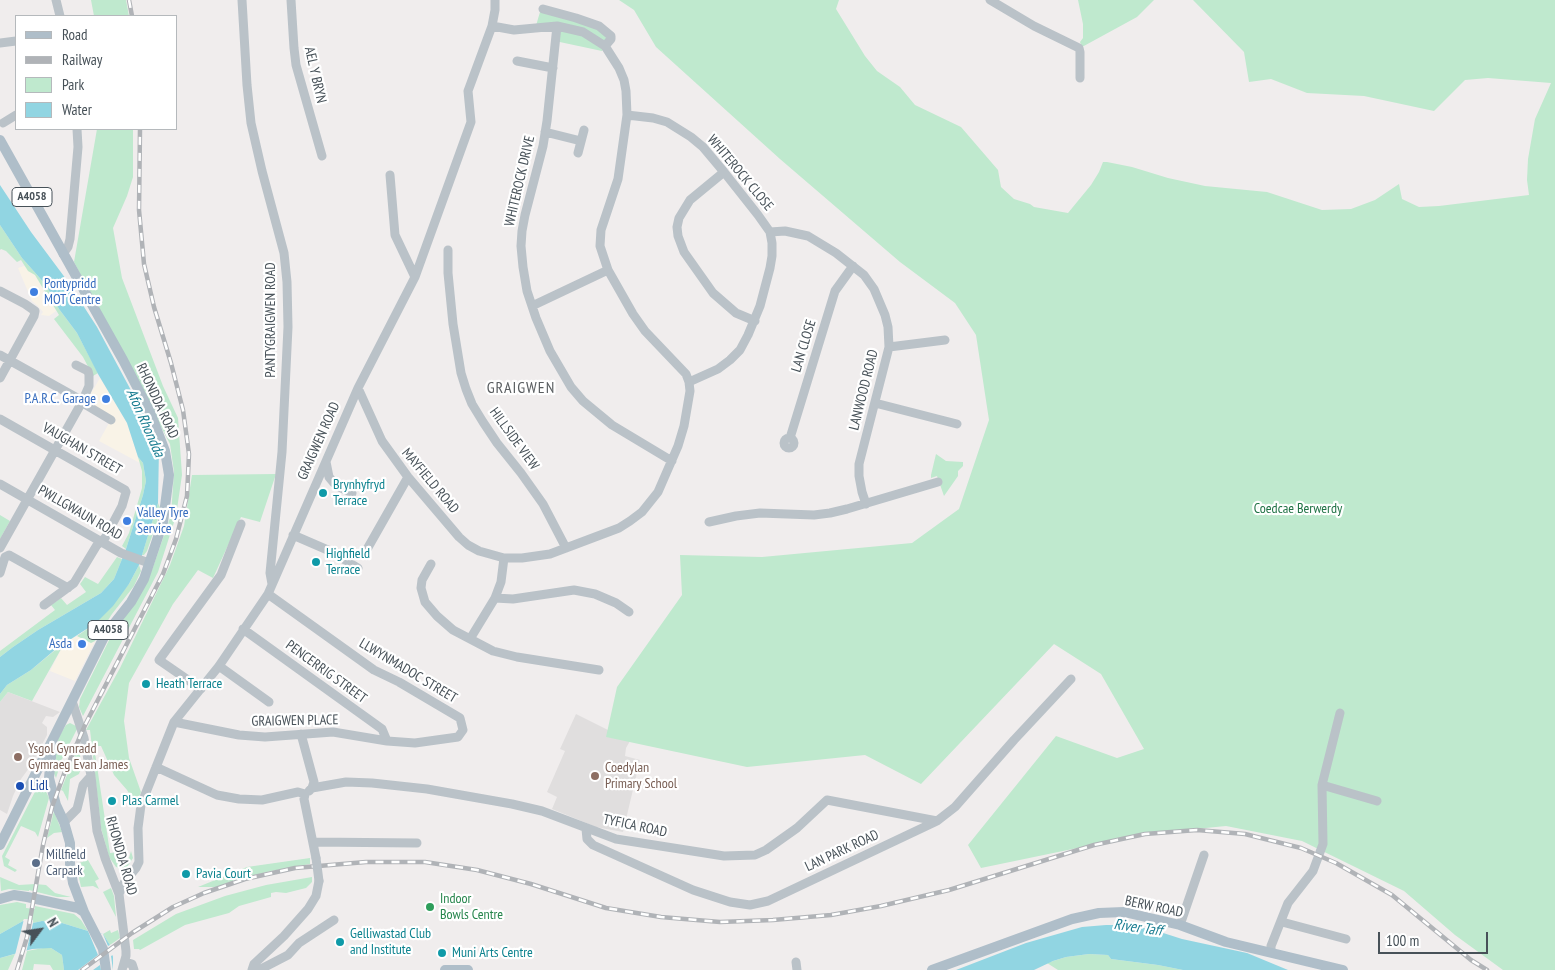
<!DOCTYPE html>
<style>
body{margin:0}
#map{position:relative;width:1555px;height:970px;overflow:hidden;background:#f0eded;font-family:"PT Sans Narrow",sans-serif}
canvas{display:block}
.legend{position:absolute;left:15px;top:15px;width:162px;height:115px;box-sizing:border-box;background:#fff;border:1px solid #b5b9bc;margin:0;padding:6px 9px;list-style:none;font-size:15px;color:#475158}
.legend li{display:flex;align-items:center;gap:10px;height:25px}
.legend b{width:25px;border:1px solid #b5b9bc}
.north{position:absolute;left:15px;top:905px;width:50px;height:50px;-webkit-text-stroke:4px #fff;paint-order:stroke;rotate:59deg;font-size:14px;font-weight:700;line-height:20px;text-align:center;color:#475158}
.north::after{content:'';display:block;margin:auto;width:18px;height:22px;background:#475158;clip-path:polygon(50% 0,100% 100%,50% 72%,0 100%)}
.scale{position:absolute;left:1378px;top:932px;width:110px;height:22px;box-sizing:border-box;border:2px solid #475158;border-top:0;padding-left:6px;font-size:15px;line-height:18px;white-space:nowrap;color:#475158;-webkit-text-stroke:4px #fff;paint-order:stroke}
</style>
<div id="map">
<canvas width="1555" height="970"></canvas>
<ul class="legend">
<li><b style="height:6px;background:#afbec9"></b>Road</li>
<li><b style="height:6px;background:#b0b3b7"></b>Railway</li>
<li><b style="height:14px;background:#bfe9ce"></b>Park</li>
<li><b style="height:14px;background:#91d5e2"></b>Water</li>
</ul>
<div class="north">N</div>
<div class="scale">100 m</div>
</div>
<script>
const ctx = document.querySelector('canvas').getContext('2d');
ctx.lineJoin = 'round';
function fill(path, color) { ctx.fillStyle = color; ctx.fill(path, 'evenodd'); }
const toPath = rows => new Path2D(rows.map(r => 'M' + r).join(''));
function trace(path, color, width, dash) { ctx.strokeStyle = color; ctx.lineWidth = width; ctx.lineCap = dash ? 'butt' : 'round'; ctx.setLineDash(dash || []); ctx.stroke(path); }
function drawText(font, color, halo, rows, align = 'center') {
  ctx.font = font + ' "PT Sans Narrow",sans-serif'; ctx.lineWidth = 4.5; ctx.setLineDash([]); ctx.textBaseline = 'middle'; ctx.strokeStyle = halo; ctx.fillStyle = color; for (const [text, x, y, turn = 0] of rows) {
    ctx.save(); ctx.translate(x, y); ctx.rotate((+turn || 0) * Math.PI / 180); ctx.textAlign = isNaN(turn) ? turn : align; if (halo) ctx.strokeText(text, 0, 0); ctx.fillText(text, 0, 0); ctx.restore();
  }
}
const commercial = toPath([
 [24,266,35,275,56,311,49,316,41,315,43,312,38,306,32,301,18,268],
 [100,378,127,423,140,463,99,441,109,423,89,404,87,400],
 [77,636,91,643,95,641,75,681,50,671,65,642]
]);
const education = toPath([
 [8,692,60,712,53,717,46,716,42,723,47,727,47,735,32,764,21,779,13,796,7,814,0,810,0,702],
 [576,714,630,741,626,748,625,756,640,760,623,832,596,827,552,809,557,797,547,792,565,751,560,749]
]);
const green = toPath([
 [91,0,126,0,129,16,94,16],
 [619,0,839,0,836,9,865,56,877,71,900,87,915,105,961,127,998,170,1001,187,1014,199,1030,204,1034,207,1068,213,1091,185,1099,172,1103,162,1107,162,1132,167,1168,178,1205,186,1267,192,1322,210,1351,209,1375,200,1399,184,1402,199,1419,207,1439,206,1529,195,1527,180,1528,159,1535,119,1551,83,1488,78,1465,80,1434,111,1364,96,1307,93,1271,79,1249,82,1244,52,1193,0,1555,0,1555,970,1503,970,1455,935,1404,891,1302,841,1226,826,1145,834,981,868,968,845,1056,736,1117,758,1144,749,1101,674,1054,644,921,784,865,755,747,767,606,737,617,687,682,595,680,555,762,557,912,543,959,509,989,420,976,335,955,303,900,262,780,159,656,47,634,10],
 [1078,0,1154,0,1137,17,1082,47,1080,42,1083,38,1083,24],
 [543,9,576,18,611,36,602,51,555,41,557,27,535,29,540,12],
 [97,129,133,129,133,177,127,196,113,228,122,278,163,386,178,418,182,475,176,516,158,572,83,716,79,707,80,699,115,628,152,570,171,515,174,472,170,444,74,262],
 [0,225,22,258,46,285,59,309,77,333,98,373,93,376,83,357,54,319,59,315,35,275,28,271,21,260,17,262,6,251,1,249,0,250],
 [936,454,946,461,963,462,963,466,958,471,958,476,944,496,937,476,931,478,931,475],
 [138,457,143,463,146,481,143,495,126,549,122,546,129,533,142,488,142,471],
 [276,474,260,522,241,517,213,578,198,570,173,604,129,683,124,721,129,758,141,792,136,805,127,790,114,775,101,746,94,746,110,853,120,852,121,845,123,849,121,857,129,858,131,851,133,858,127,867,123,869,116,867,109,857,101,828,90,730,86,730,120,668,170,565,184,526,192,475],
 [158,503,160,508,157,522,147,551,144,555,142,555],
 [0,515,10,521,0,539],
 [117,557,122,559,114,579,101,593,38,630,13,647,0,657,0,651,55,610,51,605,61,598,67,605,86,592,80,584,85,577,98,584],
 [139,565,141,571,134,586,112,614,95,641,91,643,77,636,96,623,129,584],
 [65,642,32,701,8,692,0,702,0,694,7,685,31,670],
 [70,723,78,727,62,759,56,778,53,771,54,760,58,738,66,725],
 [78,747,82,765,79,774,70,779,68,801,63,791,61,790],
 [41,780,49,798,38,837,35,832,21,826,5,857,10,860,8,865,17,870,15,872,4,866,2,856],
 [54,811,62,832,54,833,47,838],
 [310,858,310,864,271,871,242,878,217,887,198,887,247,867],
 [88,860,99,879,95,881,99,889,93,886,81,887,76,864],
 [0,877,19,885,35,884,46,885,55,893,71,897,57,897,29,890,29,891,9,889,1,891],
 [312,877,312,882,306,888,286,893,276,892,271,893,271,897,239,906,229,913,185,925,140,950,139,949,134,949,133,940,176,914,225,896,266,885],
 [111,888,114,896,116,917,103,892],
 [17,902,26,904,26,908,35,909,35,906,74,914,81,920,88,931,62,923,42,921,33,923,33,920,24,919,23,921,0,934,0,905],
 [110,930,111,933,118,930,120,938,110,945,103,934],
 [43,948,51,948,62,955,64,970,53,970,50,965,34,964,33,970,22,970,27,951],
 [15,954,8,970,0,970,0,958],
 [1089,954,1108,955,1111,959,1158,965,1183,970,1058,970,1047,963,1066,957]
]);
const water = toPath([
 [0,185,31,232,66,279,97,327,148,422,159,447,158,503,139,565,129,584,113,606,96,623,57,648,31,670,7,685,0,694,0,657,13,647,38,630,101,593,114,579,126,549,143,495,146,481,143,463,138,457,127,423,98,374,77,333,59,309,46,285,22,258,0,225],
 [23,921,33,923,42,921,62,923,88,931,103,934,110,945,113,957,113,970,64,970,62,955,51,948,32,949,0,958,0,934],
 [1106,925,1130,925,1157,931,1182,939,1247,953,1288,970,1183,970,1158,965,1111,959,1108,955,1089,954,1066,957,1053,961,1034,970,956,970,1026,943,1082,927]
]);
const pier = toPath([
 [24,919,33,920,33,923,26,953,17,956,15,955],
 [88,931,103,934,108,946,112,944,115,954,111,956,113,970,101,970,100,965,93,970,78,970,98,955]
]);
const minor = toPath([
 [56,0,60,16],
 [242,0,247,85,251,123,262,171,284,253,287,282,288,327,282,452,270,573,272,584],
 [291,0,294,48,296,65,322,156],
 [990,0,1034,26,1079,48,1080,52,1080,78],
 [543,9,576,18,599,26,611,36,611,39,605,46],
 [557,26,547,121,543,146,525,215,522,231,521,246,523,267,527,291,536,318,550,351,571,387,583,401,612,425,672,461],
 [0,43,16,41],
 [517,61,553,68],
 [627,115,653,118,667,122,691,137,703,147,724,172,758,215,770,232,772,243,772,256,770,268,760,306,748,335,740,350,730,360,718,369,689,382],
 [3,123,16,115],
 [545,132,581,141],
 [578,153,584,130],
 [724,172,690,200,679,218,677,227,678,236,684,252,713,293,736,313,755,321],
 [390,175,395,235,415,277],
 [770,232,785,231,808,236,836,253,864,275,874,289,885,315,888,327,889,347,859,464,859,476,862,492,866,504],
 [448,250,448,273,453,324,461,373,466,389,472,404,483,422,497,443,521,473,543,504,566,548],
 [63,254,68,247,70,239,78,147,77,129],
 [0,291,25,304,35,311,34,316,0,378],
 [532,306,608,270],
 [889,347,945,340],
 [0,355,79,399,86,405,111,420],
 [358,388,382,441,408,477,459,537,468,545,479,551,504,558,522,558,550,554,619,528,630,521,642,512,658,492,678,446,684,426,690,391,689,382,686,374,645,331,633,314,608,270,600,246,601,230,618,179,627,115,626,91,624,80,619,68,605,46,583,32,557,26,514,30,492,26],
 [875,403,957,424],
 [0,419,125,490,126,492,122,506,105,538,97,545,74,583,44,605],
 [790,438,835,291,853,266],
 '784 443a5 5 0 1 1 10 0a5 5 0 1 1-10 0Z',
 [326,462,329,477,334,483,339,487,352,493],
 [0,484,121,553,149,563],
 [709,522,736,516,760,513,814,515,830,513,847,509,938,482],
 [293,535,330,551,358,568],
 [0,548,82,402,89,386,89,375,88,371,76,365],
 [366,551,408,477],
 [431,564,422,580,421,588,425,602,437,616,453,630,493,651,517,657,599,670],
 [0,573,5,557,9,555,68,588],
 [495,598,513,599,574,590,595,594,616,603,629,612],
 [243,629,382,729,387,741],
 [470,639,495,598,501,582,504,558],
 [219,666,269,702],
 [201,689,159,660,221,575,241,524],
 [72,701,84,738,91,776,97,831,105,858,119,894,126,951,126,956,122,970],
 [174,722,239,735,265,737,333,732,387,741,415,743,458,737,463,730,460,718,399,682,374,670,268,594],
 [301,734,314,782,312,788,309,791],
 [156,767,217,795,239,799,262,800,298,792,305,794],
 [1322,785,1377,801],
 [312,788,346,782,372,783,427,789,512,804,542,811,616,839,724,856,755,855,766,850,797,828,827,800,937,821],
 [305,794,304,799,316,858],
 [64,822,77,809,83,785,91,776],
 [586,829,587,839,593,845,693,890,730,902,750,905,768,901,937,821,955,807,1014,740,1071,679],
 [313,842,417,843],
 [119,894,124,883,136,868,139,862,138,828,141,805,174,722,219,666,268,594,358,388,415,277,471,122,468,91,492,26,495,10,495,0],
 [1282,922,1346,939],
 [1180,925,1204,855],
 [1271,952,1271,946,1288,903,1313,871,1323,844,1322,785,1340,713],
 [125,962,132,964,134,970],
 [796,962,797,970],
 [252,970,254,964,284,936,308,909,316,896,319,881],
 [257,970,261,969,288,955,299,943,334,920]
]);
const major = toPath([
 [0,140,123,360,150,412,165,451,169,475,163,522,144,579,131,602,105,635,0,845],
 [52,746,49,778,56,805,64,822,70,843,70,865,73,883,84,912,103,949,106,970],
 [0,899,14,895,27,897,78,908,84,912],
 [445,970,468,970],
 [932,970,1072,919,1099,913,1124,912,1180,925,1226,942,1343,970]
]);
const rail = toPath([
 [129,0,132,16],
 [17,970,27,937,43,845,52,807,64,774,85,725,163,574,176,539,187,496,189,454,183,410,171,363,154,307,144,264,139,210,140,129],
 [82,970,132,933,173,907,204,893,245,879,295,868,366,862,425,862,477,870,531,884,606,908,661,917,720,922,773,920,831,915,881,906,949,890,1094,845,1145,834,1197,830,1245,834,1301,848,1336,863,1392,895,1471,960,1487,970]
]);
const minorBridge = toPath([
 [316,858,319,881]
]);
const markers = [
 [34,292,5,"#3f7fe0"],
 [106,399,5,"#3f7fe0"],
 [323,493,5,"#0f9aa8"],
 [127,521,5,"#3f7fe0"],
 [316,562,5,"#0f9aa8"],
 [82,644,5,"#3f7fe0"],
 [146,684,5,"#0f9aa8"],
 [18,757,5,"#8d6e63"],
 [595,776,5,"#8d6e63"],
 [20,786,5,"#1a4fb4"],
 [112,801,5,"#0f9aa8"],
 [36,863,5,"#5c6f8a"],
 [186,874,5,"#0f9aa8"],
 [430,907,5,"#2e9e5b"],
 [340,942,5,"#0f9aa8"],
 [442,953,5,"#0f9aa8"]
];
const shields = [
 [32,197,40],
 [108,630,40]
];
const shieldNames = [
 ["A4058",32,197],
 ["A4058",108,630]
];
const streetNames = [
 ["AEL Y BRYN",315,75,77],
 ["WHITEROCK CLOSE",740,173,50],
 ["WHITEROCK DRIVE",520,181,-77],
 ["PANTYGRAIGWEN ROAD",271,320,-90],
 ["LAN CLOSE",804,346,-73],
 ["LANWOOD ROAD",864,390,-76],
 ["RHONDDA ROAD",157,401,65],
 ["HILLSIDE VIEW",514,439,54],
 ["GRAIGWEN ROAD",319,441,-66],
 ["VAUGHAN STREET",82,449,30],
 ["MAYFIELD ROAD",430,481,50],
 ["PWLLGWAUN ROAD",80,513,30],
 ["LLWYNMADOC STREET",408,671,31],
 ["PENCERRIG STREET",326,672,36],
 ["GRAIGWEN PLACE",295,721,-1],
 ["TYFICA ROAD",635,826,12],
 ["LAN PARK ROAD",842,851,-25],
 ["RHONDDA ROAD",121,856,74],
 ["BERW ROAD",1154,907,12]
];
const shopNames = [
 ["Pontypridd",44,284],
 ["MOT Centre",44,300],
 ["P.A.R.C. Garage",96,399,"right"],
 ["Valley Tyre",137,513],
 ["Service",137,529],
 ["Asda",72,644,"right"]
];
const cultureNames = [
 ["Brynhyfryd",333,485],
 ["Terrace",333,501],
 ["Highfield",326,554],
 ["Terrace",326,570],
 ["Heath Terrace",156,684],
 ["Plas Carmel",122,801],
 ["Pavia Court",196,874],
 ["Gelliwastad Club",350,934],
 ["and Institute",350,950],
 ["Muni Arts Centre",452,953]
];
const parkNames = [
 ["Coedcae Berwerdy",1298,509]
];
const educationNames = [
 ["Ysgol Gynradd",28,749],
 ["Gymraeg Evan James",28,765],
 ["Coedylan",605,768],
 ["Primary School",605,784]
];
const transitNames = [
 ["Lidl",30,786]
];
const serviceNames = [
 ["Millfield",46,855],
 ["Carpark",46,871]
];
const leisureNames = [
 ["Indoor",440,899],
 ["Bowls Centre",440,915]
];
const waterNames = [
 ["Afon Rhondda",145,423,66],
 ["River Taff",1138,928,8]
];
const quarterNames = [
 ["GRAIGWEN",521,388]
];
fill(commercial, '#f9f3e7');
fill(education, '#e0dede');
fill(green, '#bfe9ce');
fill(water, '#91d5e2');
fill(pier, '#f0eded');
trace(minor, '#bac2c8', 9);
trace(major, '#afbec9', 10);
trace(rail, '#b0b3b7', 4.5);
trace(rail, '#fff', 2.5, [8]);
trace(minorBridge, '#bac2c8', 9);
for (const [x, y, r, color] of markers) { const dot = new Path2D(); dot.arc(x, y, r, 0, 2 * Math.PI); ctx.fillStyle = color; ctx.fill(dot); trace(dot, '#fff', 2); }
for (const [x, y, w] of shields) { const box = new Path2D(); box.roundRect(x - w / 2, y - 9.5, w, 19, 4); ctx.fillStyle = '#fff'; ctx.fill(box); trace(box, '#475158', 1); }
drawText('bold 12px', '#475158', null, shieldNames);
drawText('14px', '#475158', '#fff', streetNames);
drawText('14px', '#366cbe', '#fff', shopNames, 'left');
drawText('14px', '#0d838f', '#fff', cultureNames, 'left');
drawText('14px', '#207245', '#fff', parkNames);
drawText('14px', '#785e54', '#fff', educationNames, 'left');
drawText('14px', '#164399', '#fff', transitNames, 'left');
drawText('14px', '#4e5e75', '#fff', serviceNames, 'left');
drawText('14px', '#27864d', '#fff', leisureNames, 'left');
drawText('italic 15px', '#1a7d91', '#fff', waterNames);
ctx.letterSpacing = '1px';
drawText('16px', '#5a5e61', '#fff', quarterNames);
ctx.letterSpacing = '0px';
</script>
